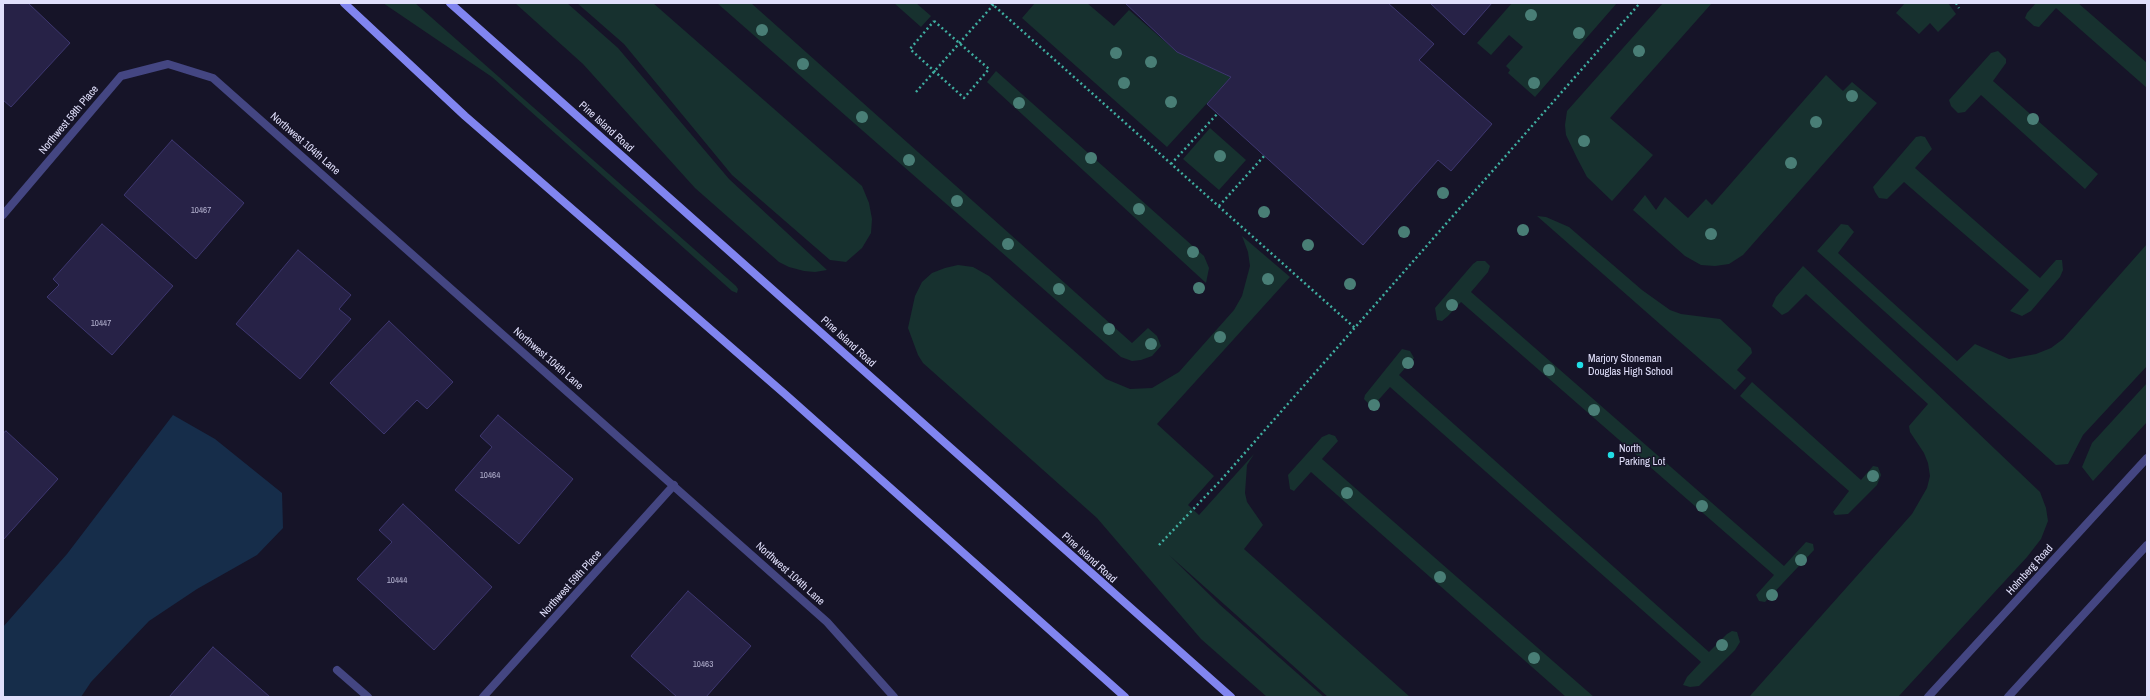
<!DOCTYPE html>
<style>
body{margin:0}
#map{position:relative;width:2150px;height:700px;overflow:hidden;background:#161428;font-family:"Archivo Narrow",sans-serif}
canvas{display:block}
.frame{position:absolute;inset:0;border:4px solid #e0dffb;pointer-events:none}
</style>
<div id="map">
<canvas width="2150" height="700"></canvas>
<div class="frame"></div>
</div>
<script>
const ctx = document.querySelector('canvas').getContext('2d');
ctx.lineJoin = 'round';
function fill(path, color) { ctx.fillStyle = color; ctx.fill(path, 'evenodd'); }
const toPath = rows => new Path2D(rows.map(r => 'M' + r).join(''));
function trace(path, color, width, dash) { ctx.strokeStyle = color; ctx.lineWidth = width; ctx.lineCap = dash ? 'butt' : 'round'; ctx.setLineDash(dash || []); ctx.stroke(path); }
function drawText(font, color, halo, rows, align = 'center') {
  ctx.font = font + ' "Archivo Narrow",sans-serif'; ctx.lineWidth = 3; ctx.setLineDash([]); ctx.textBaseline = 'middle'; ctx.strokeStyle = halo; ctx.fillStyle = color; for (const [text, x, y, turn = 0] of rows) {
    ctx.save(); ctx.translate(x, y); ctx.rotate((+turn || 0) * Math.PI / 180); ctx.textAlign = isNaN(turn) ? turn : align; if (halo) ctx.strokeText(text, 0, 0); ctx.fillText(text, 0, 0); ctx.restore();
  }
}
const green = toPath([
 [383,3,415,3,736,286,738,289,737,293,732,291,492,77],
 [515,3,567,3,618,48,729,179,827,270,815,272,804,271,789,267,779,262,695,188,583,64],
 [577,3,653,3,862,186,869,203,872,219,871,233,862,248,846,262,830,260,732,175,624,44],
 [717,3,751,3,1132,343,1148,328,1157,336,1161,346,1152,356,1141,360,1132,361,1121,357],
 [894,3,916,3,931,16,921,27],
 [1035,3,1087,3,1114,26,1129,10,1177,52,1231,77,1167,147,1022,18],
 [1512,3,1617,3,1535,97,1508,73,1510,70,1506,66,1523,47,1509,35,1491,55,1477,43],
 [1663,3,1712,3,1610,118,1653,155,1612,201,1587,177,1577,158,1566,135,1565,125,1567,111],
 [1905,3,1948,3,1956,14,1938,32,1930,23,1919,34,1896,13],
 [2036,3,2078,3,2147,63,2147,88,2056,8,2039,27,2034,26,2025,18,2027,13],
 [1998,51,2006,59,2006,63,1993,81,2098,174,2085,189,1981,95,1965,112,1958,113,1951,106,1949,100,1991,53],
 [996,71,1204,256,1209,268,1206,283,987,82],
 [1826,75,1843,91,1852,82,1877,103,1743,255,1729,264,1715,266,1701,265,1685,256,1633,210,1645,195,1656,210,1665,197,1688,218,1706,199,1712,205],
 [1210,128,1246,160,1219,190,1183,159],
 [1921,136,1925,137,1932,149,1915,168,2040,278,2056,260,2062,260,2063,270,2060,277,2031,311,2022,316,2010,311,2029,290,1904,182,1887,199,1879,198,1875,192,1873,187,1916,137],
 [1537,216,1546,217,1569,227,1642,290,1670,310,1681,314,1720,319,1751,348,1752,353,1737,370,1746,378,1735,390],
 [1841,224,1848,225,1854,232,1838,253,1957,361,1975,344,2009,359,2036,354,2051,348,2063,339,2147,244,2147,366,2083,435,2068,464,2056,465,1817,251],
 [1242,236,1290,277,1157,424,1214,476,1188,505,1199,515,1254,454,1247,465,1245,493,1247,502,1263,525,1244,549,1410,697,1328,697,1169,555,1219,604,1324,697,1267,697,1201,639,1097,518,923,363,918,355,908,328,915,296,922,282,932,273,945,268,958,265,973,267,989,276,1106,379,1130,389,1152,388,1179,372,1234,310,1242,296,1250,266,1248,252],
 [1477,261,1485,261,1490,266,1488,272,1471,292,1784,566,1806,542,1813,544,1814,550,1765,602,1759,601,1756,595,1774,575,1461,302,1448,316,1442,321,1437,320,1435,308,1473,264],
 [1803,266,2040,492,2046,508,2048,521,2041,539,2027,557,1898,697,1749,697,1912,514,1927,488,1930,476,1928,463,1924,453,1910,432,1909,426,1928,404,1806,294,1788,312,1782,315,1772,306,1776,297],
 [1402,349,1410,351,1414,358,1399,375,1709,652,1727,634,1732,631,1737,632,1740,642,1735,650,1699,686,1690,687,1683,685,1687,677,1701,662,1390,387,1374,405,1369,404,1364,399,1365,395],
 [1752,382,1861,480,1873,466,1878,467,1881,475,1877,485,1848,514,1835,515,1833,512,1849,491,1740,396],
 [2147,383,2147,422,2093,481,2082,467,2092,443],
 [1329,434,1335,436,1338,441,1322,459,1594,697,1566,697,1311,472,1294,491,1290,489,1288,475,1322,437]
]);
const water = toPath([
 [173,415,215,439,282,493,283,528,257,555,197,589,149,621,91,682,81,697,3,697,3,627,67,554]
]);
const building = toPath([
 [3,3,28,3,70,43,11,107,3,100,3,3],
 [1125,3,1388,3,1434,44,1419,60,1492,124,1451,171,1438,160,1363,245,1207,104,1231,77,1177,52,1125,3],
 [1430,3,1492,3,1464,35,1430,3],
 [172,140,244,203,196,259,124,195,172,140],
 [102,224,173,286,112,355,47,297,59,285,53,279,102,224],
 [298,250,351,295,339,309,351,319,300,379,236,324,298,250],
 [389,321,453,382,427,409,417,400,384,434,330,383,389,321],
 [498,415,573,479,519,544,455,490,492,447,480,436,498,415],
 [6,431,58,479,3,540,3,433,6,431],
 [403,504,492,587,434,650,357,579,392,542,379,530,403,504],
 [688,591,751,646,706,697,677,697,631,656,688,591],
 [213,647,270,697,169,697,213,647]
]);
const path = toPath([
 [991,3,1355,328],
 [1956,3,1959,8],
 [934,21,989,69,964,98,910,49,934,21],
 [916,92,995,3],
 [1171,164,1218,113],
 [1219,206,1265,155],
 [1159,545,1221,480,1640,3]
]);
const minor = toPath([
 [3,215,121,76,168,64,213,78,827,622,894,697],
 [337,670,368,697],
 [483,697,674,485]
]);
const tertiary = toPath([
 [1928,697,2147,458],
 [2008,697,2147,545]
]);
const secondary = toPath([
 [344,3,465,116,786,395,1125,697],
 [450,3,1231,697]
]);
const trees = [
 [1531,15],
 [762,30],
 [1579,33],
 [1639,51],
 [1116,53],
 [1151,62],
 [803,64],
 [1124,83],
 [1534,83],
 [1852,96],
 [1171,102],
 [1019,103],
 [862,117],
 [2033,119],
 [1816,122],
 [1584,141],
 [1220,156],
 [1091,158],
 [909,160],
 [1791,163],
 [1443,193],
 [957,201],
 [1139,209],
 [1264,212],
 [1523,230],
 [1404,232],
 [1711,234],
 [1008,244],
 [1308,245],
 [1193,252],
 [1268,279],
 [1350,284],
 [1199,288],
 [1059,289],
 [1452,305],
 [1109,329],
 [1220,337],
 [1151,344],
 [1408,363],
 [1549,370],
 [1374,405],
 [1594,410],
 [1873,476],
 [1347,493],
 [1702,506],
 [1801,560],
 [1440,577],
 [1772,595],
 [1722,645],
 [1534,658]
];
const markers = [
 [1580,365,4,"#21dde5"],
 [1611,455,4,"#21dde5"]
];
const numberNames = [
 ["10467",201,211],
 ["10447",101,324],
 ["10464",490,476],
 ["10444",397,581],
 ["10463",703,665]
];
const streetNames = [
 ["Northwest 58th Place",69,120,-50],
 ["Pine Island Road",606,127,42],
 ["Northwest 104th Lane",305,144,41],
 ["Pine Island Road",848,342,42],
 ["Northwest 104th Lane",548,359,41],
 ["Pine Island Road",1089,558,42],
 ["Holmberg Road",2030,570,-48],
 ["Northwest 104th Lane",790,574,42],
 ["Northwest 59th Place",571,584,-48]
];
const poiNames = [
 ["Marjory Stoneman",1588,359],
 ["Douglas High School",1588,372],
 ["North",1619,449],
 ["Parking Lot",1619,462]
];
fill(green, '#17312f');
fill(water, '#162d4a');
fill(building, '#272247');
trace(building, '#3e3770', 1);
trace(path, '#3fafa1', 2.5, [2, 3]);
trace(minor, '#444682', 8);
trace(tertiary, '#444682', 8);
trace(secondary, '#8185f0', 8);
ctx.fillStyle = '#497e76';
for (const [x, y] of trees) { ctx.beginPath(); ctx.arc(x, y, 6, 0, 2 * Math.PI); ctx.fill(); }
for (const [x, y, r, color] of markers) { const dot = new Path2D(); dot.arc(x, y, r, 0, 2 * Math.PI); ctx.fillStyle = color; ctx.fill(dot); trace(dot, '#161428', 1.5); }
drawText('9px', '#b2b0ce', null, numberNames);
drawText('11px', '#e0dffb', '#161428', streetNames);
drawText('11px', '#e0dffb', '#161428', poiNames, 'left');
</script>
